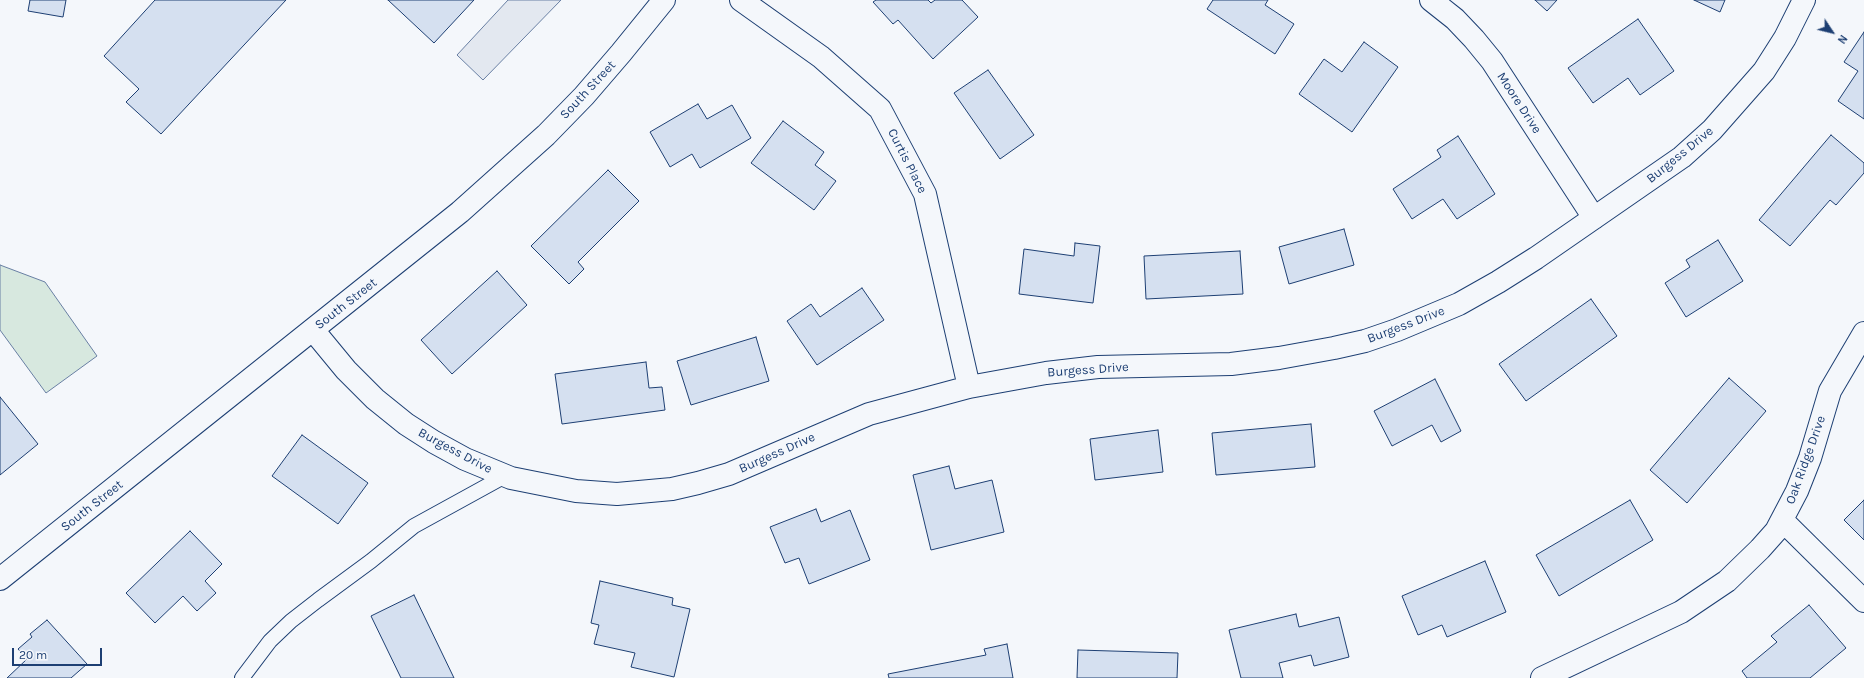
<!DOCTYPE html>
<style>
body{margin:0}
#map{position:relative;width:1864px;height:678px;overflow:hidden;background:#f4f7fb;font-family:Karla,sans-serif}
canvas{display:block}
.north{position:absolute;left:1812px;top:12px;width:40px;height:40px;-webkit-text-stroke:3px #f4f7fb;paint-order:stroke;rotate:125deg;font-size:11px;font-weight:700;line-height:16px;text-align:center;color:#1d3f73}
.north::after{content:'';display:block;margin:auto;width:14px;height:18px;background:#1d3f73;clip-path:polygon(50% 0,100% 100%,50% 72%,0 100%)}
.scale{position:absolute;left:12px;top:648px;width:90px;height:18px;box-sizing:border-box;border:2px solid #1d3f73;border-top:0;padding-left:5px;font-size:12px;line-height:14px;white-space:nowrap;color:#1d3f73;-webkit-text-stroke:3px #f4f7fb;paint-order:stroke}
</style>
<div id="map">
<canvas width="1864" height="678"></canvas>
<div class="north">N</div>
<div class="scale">20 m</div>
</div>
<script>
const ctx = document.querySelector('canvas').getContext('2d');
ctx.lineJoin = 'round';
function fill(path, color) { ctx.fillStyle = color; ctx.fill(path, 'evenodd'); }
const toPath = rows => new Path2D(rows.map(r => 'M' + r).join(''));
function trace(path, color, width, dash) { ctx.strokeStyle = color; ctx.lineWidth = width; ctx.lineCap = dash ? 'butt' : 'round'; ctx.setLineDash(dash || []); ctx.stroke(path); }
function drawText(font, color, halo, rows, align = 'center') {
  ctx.font = font + ' Karla,sans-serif'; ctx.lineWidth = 3; ctx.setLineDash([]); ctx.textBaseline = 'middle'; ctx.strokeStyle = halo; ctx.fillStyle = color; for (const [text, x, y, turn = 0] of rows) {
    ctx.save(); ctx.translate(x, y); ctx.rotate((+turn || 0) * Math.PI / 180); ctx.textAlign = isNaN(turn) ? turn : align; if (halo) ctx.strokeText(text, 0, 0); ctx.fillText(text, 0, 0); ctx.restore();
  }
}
const green = toPath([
 [0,265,45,282,97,356,46,393,0,330,0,265]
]);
const parking = toPath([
 [508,0,561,0,483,80,457,55,508,0]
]);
const building = toPath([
 [30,0,66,0,63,17,28,11,30,0],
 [155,0,286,0,161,134,126,102,139,89,104,56,155,0],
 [388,0,474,0,434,43,388,0],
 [876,0,928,0,931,3,935,0,962,0,978,17,933,59,898,20,893,24,873,2,876,0],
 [1213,0,1268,0,1265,5,1294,24,1275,54,1207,9,1213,0],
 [1535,0,1557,0,1547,11,1535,0],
 [1694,0,1725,0,1720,12,1694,0],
 [1638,19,1674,71,1640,95,1628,78,1593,103,1568,68,1638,19],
 [1864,32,1864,119,1838,101,1858,71,1844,62,1864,32],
 [1364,42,1398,67,1352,132,1299,94,1324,59,1342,72,1364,42],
 [988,70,1034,135,1000,159,954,93,988,70],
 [698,104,707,119,732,105,751,138,700,168,692,154,670,167,650,132,698,104],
 [783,121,824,152,815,165,836,181,814,210,751,163,783,121],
 [1831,135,1864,163,1864,173,1836,205,1830,200,1790,246,1759,220,1831,135],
 [1458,136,1495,194,1457,219,1443,199,1412,219,1393,189,1441,157,1437,150,1458,136],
 [608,170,639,201,578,262,584,269,569,284,531,246,608,170],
 [1344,229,1354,265,1289,284,1279,247,1344,229],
 [1718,240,1743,281,1686,317,1665,283,1690,267,1686,260,1718,240],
 [1075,243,1100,246,1093,303,1019,294,1024,249,1074,256,1075,243],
 [1240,251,1243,294,1146,299,1144,256,1240,251],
 [497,271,527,305,452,374,421,340,497,271],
 [862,288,884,320,817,365,787,321,811,304,820,317,862,288],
 [1591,299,1617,336,1526,401,1499,364,1591,299],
 [756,337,769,381,691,405,677,361,756,337],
 [646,362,649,388,662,387,665,410,562,424,555,374,646,362],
 [1729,378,1766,411,1687,503,1650,470,1729,378],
 [1435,379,1461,431,1441,442,1432,425,1392,446,1374,411,1435,379],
 [0,397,38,444,0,475,0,397],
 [1311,424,1315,467,1216,475,1212,433,1311,424],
 [1158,430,1163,472,1095,480,1090,439,1158,430],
 [302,435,368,483,338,524,272,476,302,435],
 [949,466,955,489,992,480,1004,532,931,550,913,475,949,466],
 [1630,500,1653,540,1559,596,1536,555,1630,500],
 [1864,500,1864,540,1844,520,1864,500],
 [816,509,821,522,850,510,870,560,809,584,799,558,785,563,770,527,816,509],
 [190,531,222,564,205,581,216,593,197,611,183,596,155,623,126,593,190,531],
 [1485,561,1506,612,1447,637,1442,625,1418,635,1402,596,1485,561],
 [600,581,673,598,672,605,690,609,674,677,631,667,635,653,594,644,599,625,591,623,600,581],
 [414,595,454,678,401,678,371,616,414,595],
 [1809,605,1846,648,1810,678,1747,678,1742,671,1777,642,1771,636,1809,605],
 [1296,614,1299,627,1339,617,1349,657,1314,666,1311,655,1279,663,1283,678,1241,678,1229,630,1296,614],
 [47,620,87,664,71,678,7,678,27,659,18,649,32,637,30,634,47,620],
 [1007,644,1013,678,889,678,888,674,986,655,984,649,1007,644],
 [1078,650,1178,653,1177,678,1077,678,1078,650]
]);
const service = toPath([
 [242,678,270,641,291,621,318,600,371,561,414,526,505,476]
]);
const minor = toPath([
 [741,0,821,57,880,109,925,194,969,387],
 [1431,0,1455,19,1474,39,1492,61,1594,218],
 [313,330,346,370,375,399,406,424,434,442,465,459,511,478,576,491,617,494,672,489,698,483,729,474,869,414,969,387,1046,373,1098,367,1231,364,1279,358,1334,348,1365,341,1397,330,1459,304,1498,282,1536,258,1682,157,1712,130,1764,71,1785,38,1804,0],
 [1782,520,1864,601],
 [1542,678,1681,612,1727,581,1760,549,1776,531,1797,491,1810,458,1830,391,1864,333]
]);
const tertiary = toPath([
 [0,579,460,212,546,135,584,96,621,53,664,0]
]);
const streetNames = [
 ["South Street",588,90,-47],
 ["Moore Drive",1519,103,57],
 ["Burgess Drive",1680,155,-39],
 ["Curtis Place",907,161,63],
 ["South Street",346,304,-38],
 ["Burgess Drive",1406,325,-21],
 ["Burgess Drive",1088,370,-4],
 ["Burgess Drive",455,451,28],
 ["Burgess Drive",777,453,-24],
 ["Oak Ridge Drive",1806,460,-70],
 ["South Street",92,506,-38]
];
fill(green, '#d7e8df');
trace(green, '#687fa3', 1);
fill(parking, '#e3e8f0');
trace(parking, '#687fa3', 1);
fill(building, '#d5e0f0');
trace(building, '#1d3f73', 1);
trace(service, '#1d3f73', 16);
trace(minor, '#1d3f73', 24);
trace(tertiary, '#1d3f73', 24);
trace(service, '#f4f7fb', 14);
trace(minor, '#f4f7fb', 22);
trace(tertiary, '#f4f7fb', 22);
drawText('13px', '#1d3f73', '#f4f7fb', streetNames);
</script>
